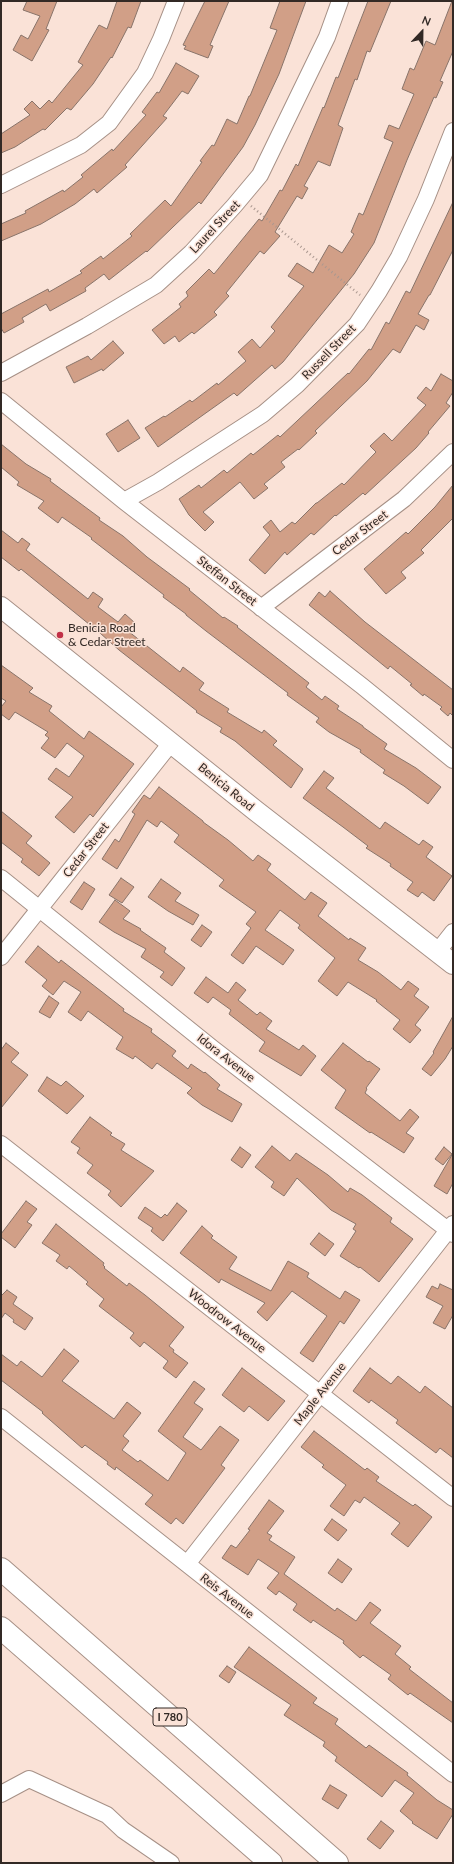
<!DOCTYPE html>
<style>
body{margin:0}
#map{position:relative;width:454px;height:1864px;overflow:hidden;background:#fae2d7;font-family:Lato,sans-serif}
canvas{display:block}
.frame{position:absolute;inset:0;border:2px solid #322925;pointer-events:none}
.north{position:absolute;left:402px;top:12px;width:40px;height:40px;-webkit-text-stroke:3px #fae2d7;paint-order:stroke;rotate:22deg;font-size:11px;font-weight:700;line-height:16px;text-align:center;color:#322925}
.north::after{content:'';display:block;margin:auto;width:14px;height:18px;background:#322925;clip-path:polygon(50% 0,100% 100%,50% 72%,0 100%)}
</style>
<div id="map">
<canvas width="454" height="1864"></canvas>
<div class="frame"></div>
<div class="north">N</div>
</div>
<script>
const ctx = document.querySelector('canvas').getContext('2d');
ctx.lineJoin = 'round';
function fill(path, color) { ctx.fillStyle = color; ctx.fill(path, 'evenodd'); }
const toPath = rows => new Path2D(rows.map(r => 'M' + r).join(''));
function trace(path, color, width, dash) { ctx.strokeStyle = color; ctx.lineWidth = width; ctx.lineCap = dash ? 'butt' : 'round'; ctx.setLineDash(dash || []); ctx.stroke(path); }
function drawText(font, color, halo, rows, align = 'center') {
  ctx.font = font + ' Lato,sans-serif'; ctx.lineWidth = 3; ctx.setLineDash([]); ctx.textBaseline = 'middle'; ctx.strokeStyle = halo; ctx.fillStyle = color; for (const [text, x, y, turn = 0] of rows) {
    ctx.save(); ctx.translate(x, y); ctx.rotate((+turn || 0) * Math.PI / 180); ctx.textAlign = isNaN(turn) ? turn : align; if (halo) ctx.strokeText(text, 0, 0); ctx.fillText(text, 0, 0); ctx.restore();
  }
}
const building = toPath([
 [27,1,57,1,46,29,49,30,32,61,13,50,21,35,28,39,40,16,23,10,27,1],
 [117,1,141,1,131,28,128,27,112,58,111,57,93,84,71,110,67,108,45,130,43,129,15,147,1,153,1,134,30,115,24,109,32,101,40,109,49,100,52,103,83,65,78,62,99,25,107,29,117,1],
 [205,1,229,1,210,45,213,46,208,58,184,49,186,46,183,45,205,1],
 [280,1,306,1,279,74,255,125,243,147,201,204,199,202,147,252,146,251,109,280,104,274,85,288,86,291,50,311,46,304,22,318,24,322,4,333,1,328,1,314,48,289,49,292,82,273,80,271,101,256,103,259,132,236,130,234,165,200,171,206,202,162,200,161,212,145,214,146,227,119,237,124,249,96,250,96,277,30,270,28,280,1],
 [368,1,391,1,370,52,367,51,357,80,355,79,338,125,343,128,330,166,318,161,304,186,308,188,302,199,297,196,275,232,280,236,264,254,260,251,226,293,229,296,214,312,217,315,194,334,192,332,179,342,175,336,164,344,152,330,181,307,179,304,188,296,186,292,209,269,214,274,259,219,262,221,280,190,282,191,296,164,298,166,323,107,324,108,336,77,338,78,368,1],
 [452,1,453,1,453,51,440,81,443,82,436,98,434,97,407,160,374,243,354,274,283,362,275,369,272,365,237,396,234,393,158,447,145,428,164,416,165,417,190,400,192,402,217,383,218,385,246,361,238,352,252,339,260,348,275,331,271,327,304,286,288,276,297,263,313,273,329,245,342,253,354,234,351,232,359,213,363,215,393,142,384,138,389,125,399,129,414,94,402,89,410,68,414,70,426,41,435,45,452,1],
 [176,63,199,76,188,94,182,91,163,116,167,118,125,165,127,167,97,193,94,189,75,204,41,224,1,241,1,224,26,213,25,211,63,190,64,192,83,177,81,175,112,149,113,151,146,115,142,112,157,92,159,93,176,63],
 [453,202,453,250,430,295,429,295,418,314,429,320,424,330,416,325,400,353,393,349,367,381,315,431,317,433,299,450,298,449,281,462,285,467,264,484,268,488,254,499,240,482,203,512,214,522,205,531,189,515,179,499,199,485,201,488,224,470,227,473,251,453,253,455,278,435,280,437,348,373,349,374,369,349,371,350,386,322,389,324,406,291,410,293,453,202],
 [113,341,124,353,103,371,102,369,74,383,66,367,88,356,91,360,113,341],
 [441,374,453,381,453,392,446,403,450,406,428,432,429,433,416,448,365,495,363,493,336,516,335,515,314,535,311,533,287,555,285,552,265,574,249,560,270,535,263,527,271,520,280,532,292,522,295,524,316,503,317,503,342,483,344,485,376,452,370,446,384,433,392,441,426,405,417,398,426,387,431,391,441,374],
 [128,420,140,438,118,452,106,434,128,420],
 [1,444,26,464,51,479,50,481,100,518,99,520,123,536,147,557,190,589,189,590,223,618,224,617,238,626,237,627,309,683,306,687,322,700,325,696,339,706,337,709,363,726,363,727,387,744,384,749,416,768,441,787,428,804,404,786,383,773,385,770,360,752,361,750,329,732,316,722,319,718,287,695,288,693,206,631,186,615,186,614,163,597,164,595,91,539,92,538,62,517,58,523,38,508,44,501,17,485,19,482,1,467,1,444],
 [453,485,453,518,421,550,424,553,401,572,406,578,386,594,364,569,406,532,408,534,435,507,453,485],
 [1,530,18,543,22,538,30,544,26,550,88,599,93,592,103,599,98,607,118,622,125,614,135,623,128,631,180,672,183,667,204,683,199,690,229,709,227,712,262,733,264,730,277,741,273,745,303,769,291,788,235,741,220,732,222,728,196,712,197,711,119,650,100,633,21,569,19,571,1,557,1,530],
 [330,591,365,622,453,690,453,716,450,713,448,716,440,709,442,707,424,694,423,696,410,685,412,684,390,666,388,669,309,605,319,592,325,597,330,591],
 [1,665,33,688,29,692,52,706,49,711,84,739,89,731,134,764,93,817,90,814,74,833,55,817,73,797,48,779,56,768,69,777,84,756,67,743,55,758,41,748,49,738,45,735,48,732,15,712,9,720,1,714,1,707,6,701,1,698,1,665],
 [324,771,334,778,326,788,380,829,385,822,419,845,423,840,433,847,426,857,452,876,434,901,422,892,418,897,407,890,413,882,390,866,391,864,366,848,368,846,343,827,303,798,324,771],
 [159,787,203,821,203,822,228,840,253,861,258,855,271,864,267,870,305,900,311,892,327,903,318,916,349,940,350,938,366,948,358,960,378,972,401,990,408,981,419,989,414,996,429,1007,415,1025,421,1030,410,1043,393,1029,400,1020,376,1001,377,1000,348,982,337,996,318,981,335,958,298,928,300,925,280,910,265,930,294,950,283,965,256,946,243,964,231,955,251,928,246,924,256,912,219,886,224,880,174,842,179,835,161,821,157,827,147,820,117,869,102,859,115,839,119,842,135,814,132,812,144,795,150,799,159,787],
 [1,811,32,836,26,843,50,863,39,876,21,862,23,859,1,842,1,811],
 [121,878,134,887,122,903,109,895,121,878],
 [161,879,181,893,175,901,199,915,193,925,168,911,148,897,161,879],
 [84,882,95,889,82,910,70,902,84,882],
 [115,900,130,911,123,919,141,929,140,930,166,948,164,952,185,968,172,986,160,977,164,972,141,957,146,949,114,932,99,922,115,900],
 [202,925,212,932,201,947,191,940,202,925],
 [38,946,59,963,61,960,124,1009,123,1011,152,1029,151,1032,176,1051,172,1056,188,1069,191,1064,204,1073,205,1072,220,1085,217,1089,242,1104,232,1122,202,1105,187,1093,192,1088,157,1063,152,1069,135,1056,133,1059,116,1049,123,1037,88,1011,81,1021,68,1012,81,992,64,981,53,995,42,986,47,980,25,962,38,946],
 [206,977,228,993,236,982,246,990,238,1000,257,1015,260,1012,272,1021,266,1029,299,1050,303,1045,316,1056,301,1076,259,1051,265,1042,229,1014,231,1010,213,997,208,1003,194,993,206,977],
 [49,996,59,1003,50,1018,39,1012,49,996],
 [453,1016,453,1046,445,1059,431,1076,422,1069,434,1053,433,1052,453,1016],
 [6,1043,19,1053,11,1062,28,1075,1,1108,1,1050,6,1043],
 [343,1043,368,1062,369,1061,380,1069,366,1088,367,1089,365,1093,400,1121,410,1109,419,1117,406,1133,414,1138,404,1153,371,1132,370,1133,335,1108,346,1090,321,1070,343,1043],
 [47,1077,61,1086,66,1081,84,1096,67,1114,38,1091,47,1077],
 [90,1117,112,1133,110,1135,125,1144,121,1150,154,1171,121,1207,108,1195,111,1191,87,1173,93,1165,77,1153,80,1148,71,1142,90,1117],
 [272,1146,290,1161,296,1153,328,1175,348,1192,350,1188,362,1195,392,1218,390,1222,413,1239,379,1282,360,1267,359,1268,340,1256,356,1231,353,1229,356,1224,331,1210,297,1178,284,1196,271,1187,274,1182,255,1167,272,1146],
 [240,1147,251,1155,242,1168,231,1160,240,1147],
 [444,1147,452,1154,443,1165,435,1159,444,1147],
 [453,1153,453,1183,447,1194,434,1186,453,1153],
 [26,1201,37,1209,27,1222,32,1225,15,1248,1,1237,1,1234,26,1201],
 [177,1203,187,1211,163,1241,151,1231,153,1228,138,1218,145,1207,161,1218,165,1214,167,1216,177,1203],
 [56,1224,104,1263,103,1265,105,1267,104,1268,127,1286,129,1283,145,1295,184,1327,169,1346,174,1350,173,1352,188,1363,176,1378,163,1368,168,1361,144,1342,140,1347,130,1338,134,1333,99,1306,104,1299,86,1284,88,1282,69,1266,67,1269,56,1261,60,1255,42,1243,56,1224],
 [202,1226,213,1236,211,1238,237,1257,229,1269,271,1291,288,1261,309,1273,307,1277,340,1299,345,1291,360,1300,344,1324,340,1321,313,1362,300,1353,327,1316,292,1291,267,1321,257,1312,265,1303,221,1279,219,1283,180,1253,202,1226],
 [319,1233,334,1244,325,1256,310,1244,319,1233],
 [440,1284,453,1290,453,1315,445,1329,433,1323,443,1306,426,1297,432,1286,438,1289,440,1284],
 [7,1290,17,1297,13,1304,33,1318,25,1330,13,1322,14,1320,5,1313,1,1319,1,1296,7,1290],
 [64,1349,79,1361,62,1381,114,1419,127,1402,141,1413,123,1436,129,1441,122,1450,138,1462,140,1460,168,1481,186,1453,158,1431,194,1381,205,1389,194,1403,203,1409,183,1437,201,1450,220,1426,239,1440,221,1465,225,1468,183,1524,176,1518,171,1524,145,1504,153,1495,116,1467,115,1470,107,1464,108,1462,85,1445,82,1448,42,1413,43,1412,1,1380,1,1354,17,1366,21,1361,42,1377,64,1349],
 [242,1368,285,1401,268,1421,249,1406,244,1412,222,1395,242,1368],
 [370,1368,391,1384,398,1376,420,1393,425,1386,453,1408,453,1458,440,1448,436,1453,396,1423,398,1420,371,1400,369,1403,353,1391,370,1368],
 [314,1431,365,1470,367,1468,379,1477,376,1481,413,1506,415,1504,432,1517,408,1547,391,1534,400,1523,364,1497,360,1503,355,1500,344,1516,330,1506,346,1485,322,1467,324,1465,301,1447,314,1431],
 [269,1500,284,1511,267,1533,272,1536,269,1540,295,1557,284,1574,335,1611,337,1608,356,1621,370,1602,381,1610,370,1623,401,1646,395,1654,411,1667,409,1669,453,1703,453,1723,410,1693,408,1695,388,1679,391,1675,363,1655,360,1658,343,1643,344,1641,313,1620,311,1623,293,1610,297,1604,279,1591,276,1595,267,1588,279,1573,258,1559,248,1575,222,1558,231,1545,236,1548,250,1530,248,1529,269,1500],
 [332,1519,347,1530,338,1541,324,1530,332,1519],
 [338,1559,352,1569,342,1583,328,1573,338,1559],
 [249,1647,317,1698,313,1703,338,1719,335,1724,366,1748,369,1745,408,1773,407,1775,437,1800,453,1810,453,1814,437,1839,412,1823,413,1822,400,1811,414,1793,395,1780,382,1797,335,1761,337,1757,323,1746,325,1742,284,1715,291,1705,234,1667,249,1647],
 [227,1666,236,1672,229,1683,219,1676,227,1666],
 [330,1785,347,1795,338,1809,322,1799,330,1785],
 [381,1821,394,1831,380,1849,367,1839,381,1821]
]);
const path = toPath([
 [251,206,360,295]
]);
const minor = toPath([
 [1,185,81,145,109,123,145,73,161,39,176,1],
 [1,373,87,326,156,285,191,253,234,206,260,175,327,37,340,1],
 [1,401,124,501,362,686,453,760],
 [124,501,158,482,263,414,297,385,357,324,379,291,399,257,426,199,453,131],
 [261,608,404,499,453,452],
 [1,878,212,1048,453,1234],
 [438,951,453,932],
 [1,957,171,743],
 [1,1144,453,1498],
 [1,1417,453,1774],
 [187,1564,453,1224],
 [1,1794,29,1779,107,1815,123,1830,171,1863]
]);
const major = toPath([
 [1,607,256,811,453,964]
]);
const highway = toPath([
 [1,1569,337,1863],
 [1,1628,271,1863]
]);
const markers = [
 [60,635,4,"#c13047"]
];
const shields = [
 [170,1717,34]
];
const shieldNames = [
 ["I 780",170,1717]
];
const streetNames = [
 ["Laurel Street",215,227,-47],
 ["Russell Street",329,352,-46],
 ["Cedar Street",360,533,-37],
 ["Steffan Street",227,581,38],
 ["Benicia Road",226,787,39],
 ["Cedar Street",86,850,-52],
 ["Idora Avenue",226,1058,38],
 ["Woodrow Avenue",227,1321,38],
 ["Maple Avenue",320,1394,-52],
 ["Reis Avenue",227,1596,38]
];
const poiNames = [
 ["Benicia Road",68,628],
 ["& Cedar Street",68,642]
];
fill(building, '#d19f87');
trace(building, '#887369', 1);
trace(minor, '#a69086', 18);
trace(major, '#a69086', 22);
trace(highway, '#a69086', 24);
trace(path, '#aa9890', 2.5, [1, 3]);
trace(minor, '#fff', 16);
trace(major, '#fff', 20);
trace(highway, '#fff', 22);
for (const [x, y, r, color] of markers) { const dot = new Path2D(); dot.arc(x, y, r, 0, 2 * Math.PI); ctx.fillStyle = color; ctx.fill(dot); trace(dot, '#fae2d7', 1.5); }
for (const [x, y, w] of shields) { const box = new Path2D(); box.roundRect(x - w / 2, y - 9, w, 18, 3); ctx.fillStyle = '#fae2d7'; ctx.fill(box); trace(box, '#322925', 1); }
drawText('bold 11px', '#322925', null, shieldNames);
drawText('12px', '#322925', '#fae2d7', streetNames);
drawText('12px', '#322925', '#fae2d7', poiNames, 'left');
</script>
